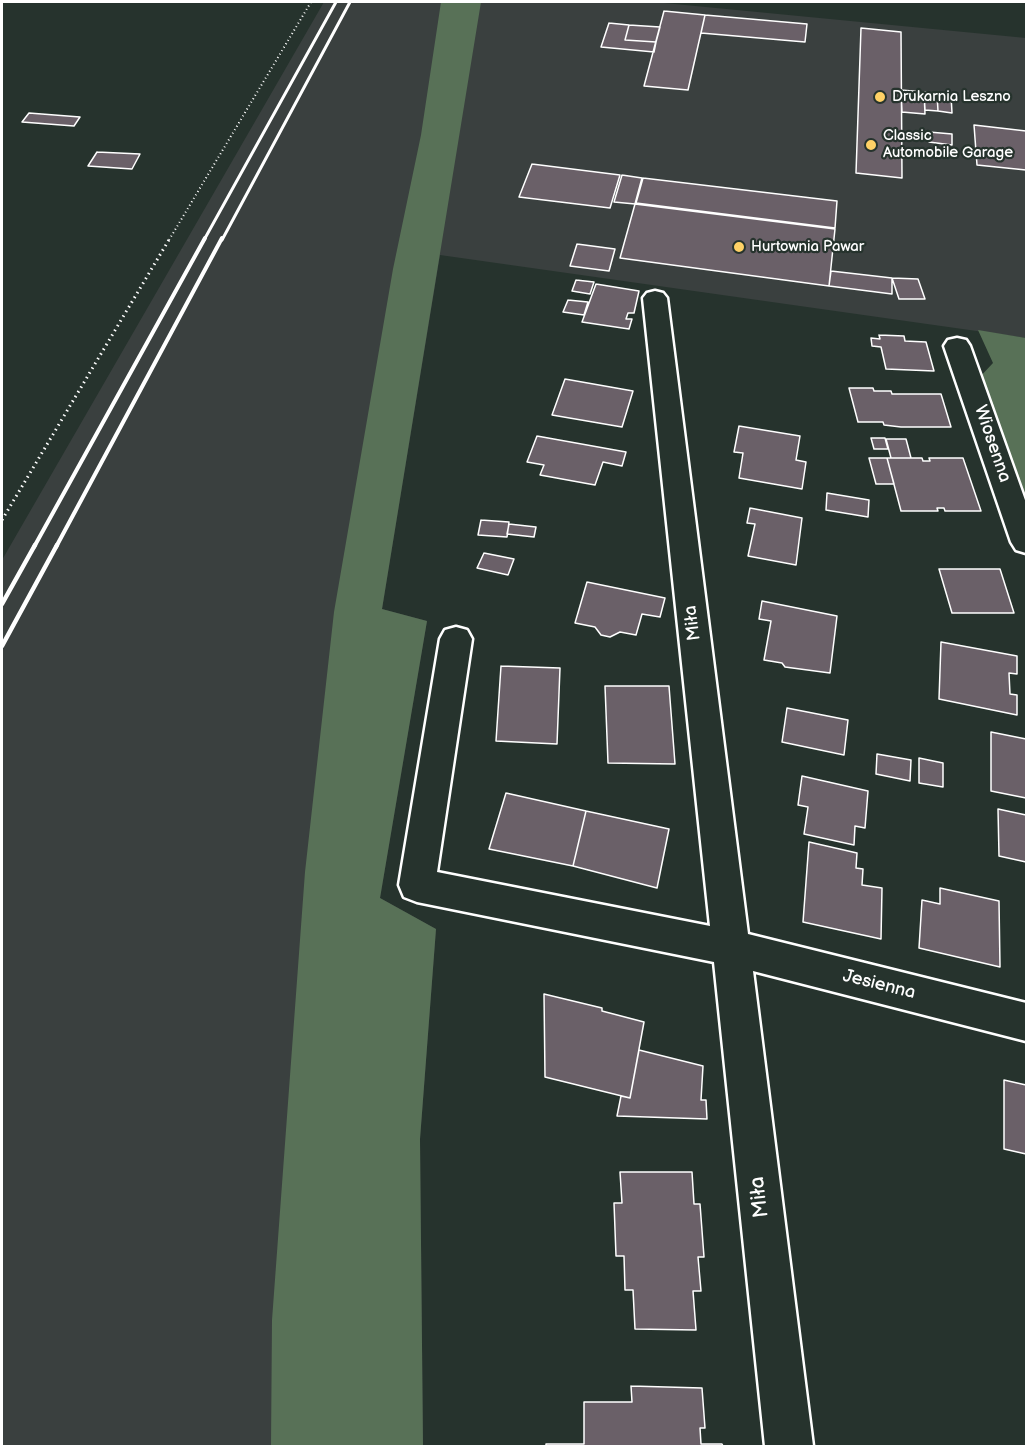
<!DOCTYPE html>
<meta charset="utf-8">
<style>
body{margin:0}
#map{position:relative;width:1028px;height:1448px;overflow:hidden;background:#26332d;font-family:"Balsamiq Sans",sans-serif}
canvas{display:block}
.frame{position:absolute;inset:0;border:3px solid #fff;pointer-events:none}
</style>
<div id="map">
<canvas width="1028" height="1448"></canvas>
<div class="frame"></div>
</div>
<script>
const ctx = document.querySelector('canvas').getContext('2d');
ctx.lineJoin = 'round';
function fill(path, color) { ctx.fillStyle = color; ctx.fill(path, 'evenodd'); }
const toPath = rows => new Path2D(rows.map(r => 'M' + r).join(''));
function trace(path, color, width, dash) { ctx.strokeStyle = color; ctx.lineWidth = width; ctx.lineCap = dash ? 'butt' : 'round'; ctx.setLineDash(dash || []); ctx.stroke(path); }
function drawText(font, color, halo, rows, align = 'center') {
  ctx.font = font + ' "Balsamiq Sans",sans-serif'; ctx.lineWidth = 4.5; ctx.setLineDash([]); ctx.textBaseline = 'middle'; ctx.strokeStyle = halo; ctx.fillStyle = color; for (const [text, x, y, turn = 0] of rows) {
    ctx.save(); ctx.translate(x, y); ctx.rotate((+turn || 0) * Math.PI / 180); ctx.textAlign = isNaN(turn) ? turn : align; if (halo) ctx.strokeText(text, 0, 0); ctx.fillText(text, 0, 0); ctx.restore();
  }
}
const built = toPath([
 [324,2,654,2,1026,38,1026,338,440,255,382,609,427,621,380,898,436,929,420,1139,423,1446,2,1446,2,560]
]);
const green = toPath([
 [441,2,481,2,382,609,427,621,380,898,436,929,420,1139,423,1446,271,1446,272,1320,305,872,334,612,393,269,421,135],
 [978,330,1026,338,1026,511,978,379,993,363]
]);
const building = toPath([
 [664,11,705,15,688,90,644,86,664,11],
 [705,15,807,24,805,42,701,33,705,15],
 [609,23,629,25,625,40,656,42,654,52,601,47,609,23],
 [629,25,660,27,656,42,625,40,629,25],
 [861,28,901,32,902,178,856,173,861,28],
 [901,90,924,92,925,114,902,112,901,90],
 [924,92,937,94,938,111,925,110,924,92],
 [937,94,951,95,952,113,938,111,937,94],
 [29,113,80,117,74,126,22,122,29,113],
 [974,125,1026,131,1026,170,977,165,974,125],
 [929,132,952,134,952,145,929,142,929,132],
 [97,152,140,154,132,169,88,166,97,152],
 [532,164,620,175,610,208,519,197,532,164],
 [622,175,642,178,635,204,614,202,622,175],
 [643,178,837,201,835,228,636,203,643,178],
 [635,204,835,229,829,286,620,258,635,204],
 [577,244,615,249,609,271,570,266,577,244],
 [831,271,892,278,892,294,829,286,831,271],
 [892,278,918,279,925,299,899,299,892,278],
 [576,280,594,282,590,294,572,291,576,280],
 [596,284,639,291,634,313,628,313,626,319,632,319,629,329,582,322,596,284],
 [568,300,588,302,584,315,563,312,568,300],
 [879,335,904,336,905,341,926,342,934,371,886,369,881,347,872,346,871,338,880,339,879,335],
 [565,379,633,391,622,427,552,415,565,379],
 [849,388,873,388,874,391,891,391,892,394,941,394,951,427,901,427,884,425,883,422,858,422,849,388],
 [739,426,800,436,796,460,806,462,802,489,739,478,743,453,734,452,739,426],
 [537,436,626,452,622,466,603,462,595,485,540,475,544,465,527,462,537,436],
 [871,438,885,438,888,449,874,449,871,438],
 [886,439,906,439,911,458,891,458,886,439],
 [869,458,887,458,894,484,876,484,869,458],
 [887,458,922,458,923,461,930,461,929,458,963,458,981,511,945,511,944,508,937,508,938,511,901,511,887,458],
 [827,493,869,500,868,517,826,510,827,493],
 [750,508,802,518,796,565,748,556,755,524,747,523,750,508],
 [481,520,509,522,507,537,478,535,481,520],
 [509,524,536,527,534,537,507,534,509,524],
 [484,553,514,559,508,575,477,568,484,553],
 [939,569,1000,569,1014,613,952,613,939,569],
 [587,582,665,598,660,617,642,614,636,635,620,632,610,637,601,635,595,627,575,623,587,582],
 [762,601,837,616,830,673,785,667,782,663,764,660,771,621,759,619,762,601],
 [941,642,1017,656,1017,674,1009,673,1010,694,1017,695,1017,715,939,699,941,642],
 [501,666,560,668,557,744,496,741,501,666],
 [605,686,669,686,675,764,608,763,605,686],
 [787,708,848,720,844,755,782,742,787,708],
 [991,732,1026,739,1026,798,991,791,991,732],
 [877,754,911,760,910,781,876,774,877,754],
 [919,758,943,763,943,787,919,783,919,758],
 [802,776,868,791,865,828,855,826,854,845,804,834,808,807,798,805,802,776],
 [506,793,586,811,573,866,489,849,506,793],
 [998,809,1026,815,1026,862,999,856,998,809],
 [586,811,669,829,657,888,573,866,586,811],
 [809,842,857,853,856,868,863,869,862,885,882,888,881,939,803,922,809,842],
 [940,888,999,901,1000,967,919,948,922,900,940,904,940,888],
 [544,994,602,1008,602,1011,644,1022,630,1098,545,1077,544,994],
 [639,1050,703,1066,701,1100,706,1100,707,1119,617,1116,621,1096,630,1098,639,1050],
 [1004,1080,1026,1085,1026,1154,1004,1149,1004,1080],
 [620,1172,692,1172,694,1204,700,1204,704,1257,698,1257,701,1291,693,1291,696,1330,635,1329,633,1290,625,1290,624,1256,616,1256,614,1203,622,1203,620,1172],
 [631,1386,702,1388,705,1428,700,1428,701,1444,722,1444,723,1446,546,1446,546,1444,584,1444,584,1402,632,1402,631,1386]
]);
const pathFar1 = toPath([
 [169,240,311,2]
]);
const path = toPath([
 [2,520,170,238]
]);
const minor = toPath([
 [655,291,663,293,667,298,748,934,1026,1003,1026,1041,753,971,813,1446,765,1446,714,962,417,902,404,897,399,885,440,639,445,630,456,627,467,630,472,639,437,872,710,926,643,298,647,293,655,291],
 [957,338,966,340,970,346,1026,503,1026,553,1016,550,1011,542,944,346,948,340,957,338]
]);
const railFar2 = toPath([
 [204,240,336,2],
 [222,240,350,2]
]);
const railFar1 = toPath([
 [34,547,205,238],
 [56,547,222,238]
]);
const rail = toPath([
 [2,604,35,545],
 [2,646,57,545]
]);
const markers = [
 [880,97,6,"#ffd166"],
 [871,145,6,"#ffd166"],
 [739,247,6,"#ffd166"]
];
const farPoinames = [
 ["Drukarnia Leszno",892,97],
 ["Classic",883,136],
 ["Automobile Garage",883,153],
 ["Hurtownia Pawar",751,247]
];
const streetNames = [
 ["Wiosenna",992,444,71],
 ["Miła",693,623,-97],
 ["Jesienna",879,985,14]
];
const nearStreetnames = [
 ["Miła",760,1197,-97]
];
fill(built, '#3a403f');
fill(green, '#587157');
fill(building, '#6a6068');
trace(building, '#fff', 1.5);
trace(minor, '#fff', 5);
trace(pathFar1, '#fff', 2, [1, 3]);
trace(path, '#fff', 3, [1.5, 4]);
fill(minor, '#26332d');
trace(railFar2, '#fff', 3);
trace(railFar1, '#fff', 4);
trace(rail, '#fff', 4.5);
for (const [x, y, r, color] of markers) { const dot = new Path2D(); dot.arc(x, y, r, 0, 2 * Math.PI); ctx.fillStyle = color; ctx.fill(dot); trace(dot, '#26332d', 2); }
drawText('15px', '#fff', '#26332d', farPoinames, 'left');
drawText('18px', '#fff', '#26332d', streetNames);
drawText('21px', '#fff', '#26332d', nearStreetnames);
</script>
